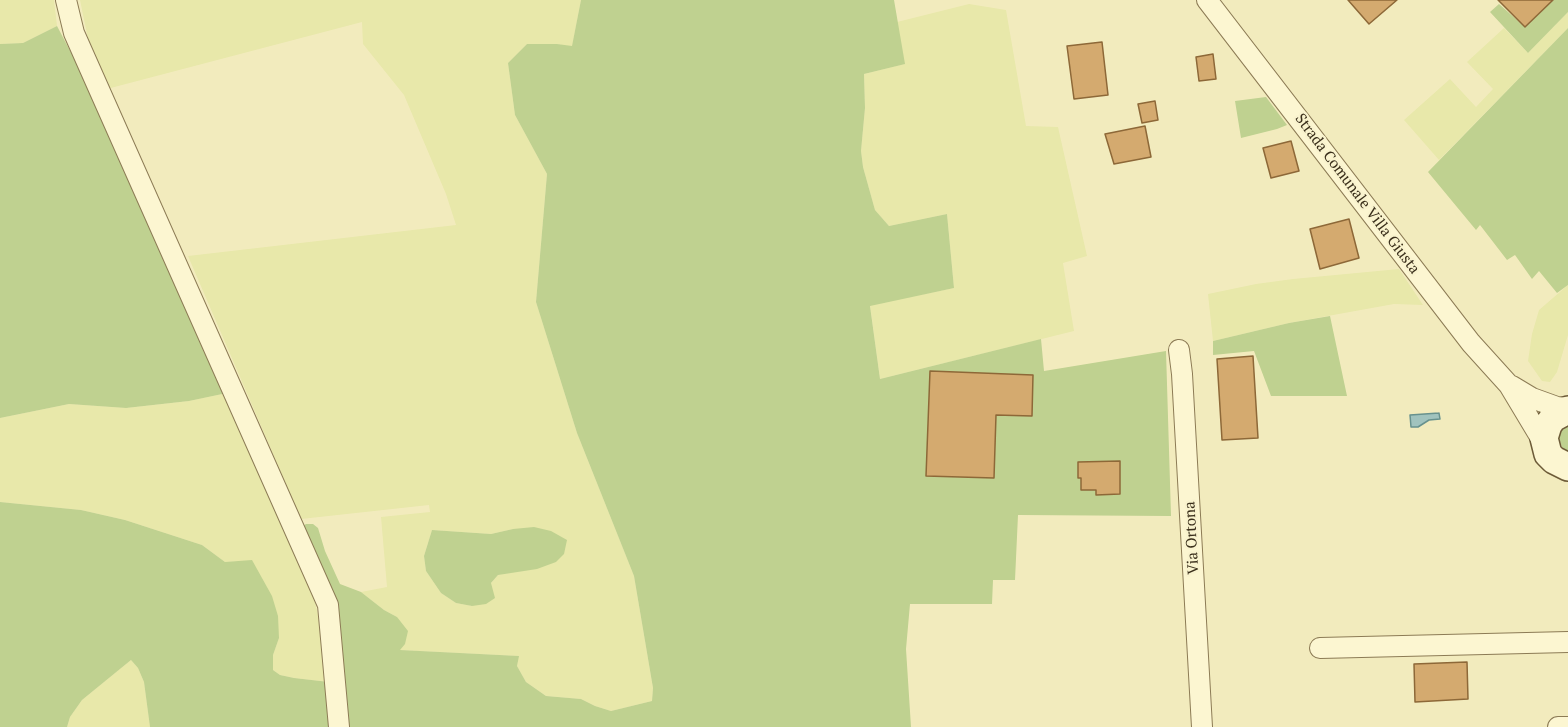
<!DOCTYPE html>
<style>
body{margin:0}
canvas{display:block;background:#f2ebbd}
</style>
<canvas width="1568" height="727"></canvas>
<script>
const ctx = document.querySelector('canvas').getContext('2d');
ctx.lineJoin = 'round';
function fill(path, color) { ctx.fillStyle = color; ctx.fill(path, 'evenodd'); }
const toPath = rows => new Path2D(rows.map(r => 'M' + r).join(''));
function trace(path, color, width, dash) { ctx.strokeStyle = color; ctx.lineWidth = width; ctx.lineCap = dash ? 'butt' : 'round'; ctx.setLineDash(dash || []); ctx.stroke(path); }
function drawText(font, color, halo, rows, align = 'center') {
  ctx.font = font + ' "PT Serif",serif'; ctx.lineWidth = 4.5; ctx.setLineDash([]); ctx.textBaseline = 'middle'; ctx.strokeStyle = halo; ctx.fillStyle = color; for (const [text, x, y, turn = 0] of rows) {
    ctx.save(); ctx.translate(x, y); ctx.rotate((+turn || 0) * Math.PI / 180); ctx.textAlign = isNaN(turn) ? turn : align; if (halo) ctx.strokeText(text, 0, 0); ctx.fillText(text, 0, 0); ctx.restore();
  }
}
const farmland = toPath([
 [0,0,54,0,57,26,23,43,0,44],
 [80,0,581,0,572,47,557,44,527,44,508,63,515,115,547,174,536,302,577,433,634,576,653,688,652,701,611,711,595,706,581,699,546,696,526,682,517,666,518,656,399,650,397,617,384,610,361,592,387,587,381,517,430,512,429,505,301,519,188,256,456,225,446,194,404,95,363,44,362,22,103,90,93,63],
 [513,529,510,572,498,575,472,606,456,603,441,593,426,571,424,556,432,530,491,534],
 [969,4,1006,10,1026,126,1058,127,1087,256,1063,263,1074,331,880,379,870,305,954,288,947,214,889,226,875,210,863,167,861,151,865,108,864,74,904,64,897,22],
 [1568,12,1568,28,1439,160,1404,120,1450,79,1476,107,1493,89,1467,62,1504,28,1528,53],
 [1399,269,1423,305,1394,304,1289,323,1213,341,1208,294,1256,284,1293,279],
 [1568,285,1568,335,1557,372,1550,382,1542,381,1528,361,1532,334,1539,310],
 [227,393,313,594,322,631,329,682,294,678,280,675,273,670,273,655,279,638,252,561,225,562,202,545,125,520,81,510,0,502,0,418,69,404,126,408,189,401],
 [131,660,138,668,144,682,150,727,67,727,70,717,82,700]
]);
const green = toPath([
 [581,0,894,0,905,64,864,74,865,108,861,151,863,167,875,210,889,226,947,214,954,288,870,306,880,379,1041,339,1044,371,1166,351,1171,516,1018,515,1015,580,993,580,992,604,910,604,906,649,911,727,345,727,303,526,306,524,313,524,318,528,325,551,340,584,361,592,384,610,397,617,408,631,405,644,400,650,519,656,517,666,526,682,546,696,581,699,595,706,611,711,652,701,653,688,634,576,577,433,536,302,547,174,515,115,508,63,527,44,557,44,572,46],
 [1546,0,1568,0,1568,12,1528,53,1490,12,1499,4,1525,27,1547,6,1544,2],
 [57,26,106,119,227,393,189,401,126,408,69,404,0,418,0,44,23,43],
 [1568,28,1568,285,1557,293,1539,271,1532,279,1515,255,1507,260,1480,225,1476,230,1428,172],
 [1266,97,1287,125,1277,129,1241,138,1235,101],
 [1330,316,1347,396,1271,396,1254,351,1213,355,1213,341,1289,323],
 [1568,424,1568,452,1562,447,1559,438,1562,429],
 [0,502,81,510,125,520,202,545,225,562,252,560,272,596,278,616,279,638,273,655,273,670,280,675,294,678,329,682,333,727,150,727,144,682,138,668,131,660,82,700,70,717,67,727,0,727],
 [534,527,551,531,567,540,564,554,556,562,537,569,498,575,491,583,495,598,486,604,472,606,456,603,441,593,426,571,424,556,432,530,491,534,513,529]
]);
const water = toPath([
 [1439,413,1440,419,1429,420,1418,427,1411,427,1410,415,1439,413]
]);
const building = toPath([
 [1348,0,1397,0,1369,24,1348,0],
 [1498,0,1553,0,1525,27,1498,0],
 [1102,42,1108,95,1074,99,1067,46,1102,42],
 [1213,54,1216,79,1199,81,1196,57,1213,54],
 [1155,101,1158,120,1142,123,1138,104,1155,101],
 [1145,126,1151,157,1114,164,1105,134,1145,126],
 [1291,141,1299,171,1271,178,1263,148,1291,141],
 [1349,219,1359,258,1320,269,1310,229,1349,219],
 [1253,356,1258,438,1222,440,1217,359,1253,356],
 [930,371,1033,375,1032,416,996,415,994,478,926,476,930,371],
 [1120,461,1120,494,1096,495,1096,490,1081,490,1081,478,1078,478,1078,462,1120,461],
 [1467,662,1468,699,1415,702,1414,664,1467,662]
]);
const street = toPath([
 [66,0,74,33,328,605,339,727],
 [1207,0,1471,343,1509,385,1545,445],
 [1179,350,1182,374,1202,727],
 [1512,386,1532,398,1557,407,1568,408],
 [1320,648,1568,642],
 [1558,727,1568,727]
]);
const secondary = toPath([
 [1568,410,1553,418,1548,425,1544,438,1548,454,1554,460,1568,467]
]);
const streetNames = [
 ["Strada Comunale Villa Giusta",1357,194,53],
 ["Via Ortona",1192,538,-93]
];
fill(farmland, '#e8e8aa');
fill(green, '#bfd190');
fill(water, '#a1c3be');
trace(water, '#68928e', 1.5);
fill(building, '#d4aa6f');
trace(building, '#8d6838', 1.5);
trace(street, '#8c7b55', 22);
trace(secondary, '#6d5b38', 30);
trace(street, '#fcf6d1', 20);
trace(secondary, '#fcf6d1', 27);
drawText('15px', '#3a2f1b', '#f9f3ce', streetNames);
</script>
